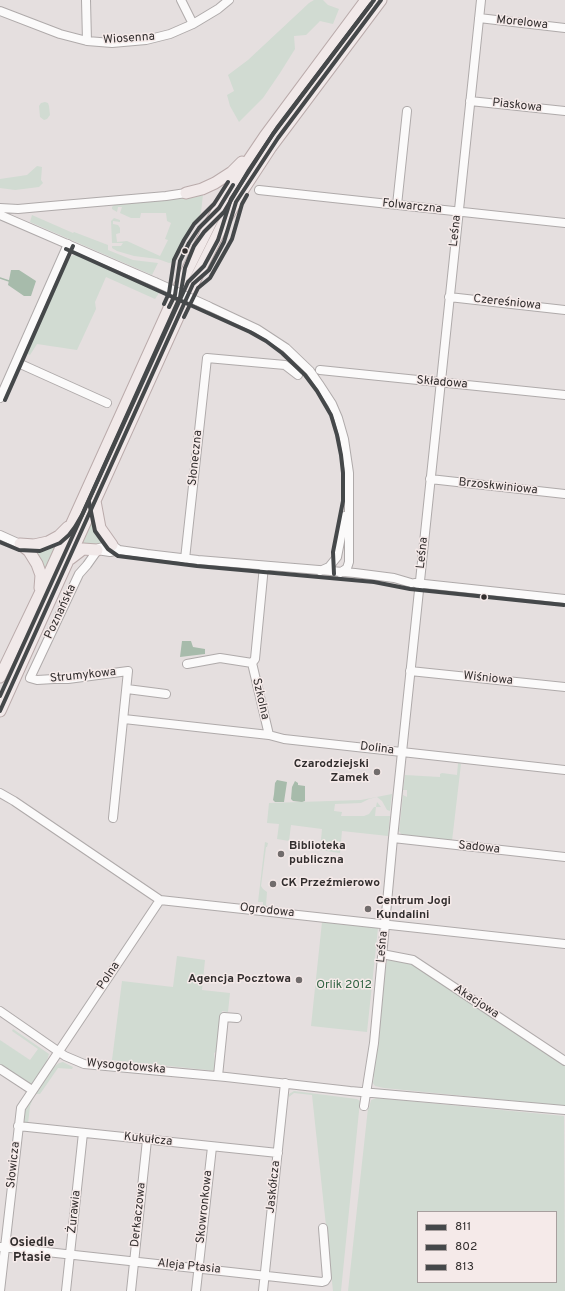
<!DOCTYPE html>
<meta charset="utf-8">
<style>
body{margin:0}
#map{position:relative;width:565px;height:1291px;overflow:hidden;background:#e5dfdf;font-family:Overpass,sans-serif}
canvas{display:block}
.legend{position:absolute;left:417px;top:1211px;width:140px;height:72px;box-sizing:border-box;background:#f5eae9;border:1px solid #a79f9e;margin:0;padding:5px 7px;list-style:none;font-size:12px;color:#322e2e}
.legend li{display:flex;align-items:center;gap:8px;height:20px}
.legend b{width:20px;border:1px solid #a79f9e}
</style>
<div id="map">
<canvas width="565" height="1291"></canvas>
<ul class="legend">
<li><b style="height:5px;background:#45484a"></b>811</li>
<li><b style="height:5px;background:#45484a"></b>802</li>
<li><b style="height:5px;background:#45484a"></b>813</li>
</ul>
</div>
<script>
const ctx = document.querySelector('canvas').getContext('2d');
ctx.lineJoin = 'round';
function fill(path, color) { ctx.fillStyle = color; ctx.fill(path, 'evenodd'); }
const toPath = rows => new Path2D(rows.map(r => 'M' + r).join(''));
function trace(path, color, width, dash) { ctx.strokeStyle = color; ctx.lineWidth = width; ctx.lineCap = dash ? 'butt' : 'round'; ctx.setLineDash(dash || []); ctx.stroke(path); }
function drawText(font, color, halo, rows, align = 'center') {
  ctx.font = font + ' Overpass,sans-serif'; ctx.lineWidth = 3; ctx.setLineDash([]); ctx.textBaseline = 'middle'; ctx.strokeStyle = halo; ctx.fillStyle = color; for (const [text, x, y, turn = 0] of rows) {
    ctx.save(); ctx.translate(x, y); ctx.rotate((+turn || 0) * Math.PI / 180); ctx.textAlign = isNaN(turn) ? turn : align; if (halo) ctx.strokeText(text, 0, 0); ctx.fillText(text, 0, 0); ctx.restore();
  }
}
const green = toPath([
 [314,0,323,0,328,5,339,9,333,24,320,21,306,35,294,36,295,49,280,73,263,98,239,122,230,106,227,95,234,91,228,75,248,60,309,3],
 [45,102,48,103,49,106,50,115,47,119,44,120,40,117,39,106,41,103],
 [37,166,42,167,41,180,43,183,39,187,15,190,0,188,0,179,27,175],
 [203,194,201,213,182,246,180,246,178,250,180,251,175,262,169,263,158,259,134,256,117,251,112,248,112,246,121,246,123,243,112,243,111,221,114,218,120,220,120,222,113,221,113,224,118,225,120,228,120,233,116,234,117,242,127,241,160,256,168,240,165,239,171,223,167,221,166,213,141,213,140,218,131,218,120,213,122,207,118,207,117,212,112,209,112,207,116,203],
 [32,215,73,233,74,232,108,245,108,250,133,260,158,263,152,275,30,222],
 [78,254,144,282,158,290,159,293,155,299,106,277,95,302,96,309,77,350,37,344,30,355,25,353,67,259,73,255],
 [178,297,182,299,12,675,9,674,7,673],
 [92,516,105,544,79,547],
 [59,540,45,574,33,549],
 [458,763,461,764,452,841,403,836,399,831,403,795,407,797,407,790,403,790,405,775,440,777,440,774,442,773,457,775],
 [392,794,390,811,387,810,382,801,377,797,369,799,361,803,335,804,334,811,342,812,341,816,364,816,369,814,374,807,376,807,377,802,381,807,376,807,375,816,390,816,388,836,342,831,340,853,320,850,322,829,291,825,289,841,277,839,279,824,267,823,269,803,361,800],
 [265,842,268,843,267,847,266,847,261,886,263,889,267,892,266,905,269,907,263,907,263,902,258,902],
 [322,922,378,928,367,1032,311,1026],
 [177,956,205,960,202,990,230,993,228,1012,222,1011,218,1051,214,1053,216,1071,112,1060,122,981,173,987],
 [388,960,411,963,565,1064,565,1106,384,1088,375,1086,373,1083,374,1077,371,1077,384,973,385,973,387,961],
 [13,1029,49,1054,47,1060,49,1062,33,1084,28,1084,0,1066,0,1040,30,1060,38,1049,12,1031],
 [63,1062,73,1067,72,1069,58,1068,40,1094,35,1094,30,1106,28,1124,25,1123,23,1120,24,1108,53,1064,55,1066,59,1063],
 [294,1091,357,1099,360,1101,341,1291,333,1291,312,1095,294,1093,289,1097,289,1094],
 [377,1098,564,1116,565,1291,348,1291,368,1108,369,1108,371,1100],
 [418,1212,556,1212,556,1282,418,1282]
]);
const water = toPath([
 [11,270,19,270,36,281,31,296,24,296,8,285],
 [182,641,191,641,193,647,205,649,205,654,180,657],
 [277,780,287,782,284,802,275,802,273,800,274,794,275,783],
 [295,781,298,783,298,785,305,786,305,801,302,802,293,801,291,799,292,787]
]);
const stream = toPath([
 [0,278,9,281]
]);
const minor = toPath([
 [86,0,87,41],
 [181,0,193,24],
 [0,11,60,34,87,41,112,43,146,40,170,34,193,24,218,9,229,0],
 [479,18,565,28],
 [470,101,565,111],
 [259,190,565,223],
 [397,205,407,111],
 [0,208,18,209,51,206,166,196,186,193],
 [0,215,155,282],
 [449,297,565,310],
 [208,306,257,329,286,348,310,371,319,384,332,404,338,418,344,439,349,473,349,562,347,568,340,573],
 [16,362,107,403],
 [320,370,565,395],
 [0,398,68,244],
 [430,479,565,494],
 [0,535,20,544],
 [97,550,110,552,119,550,147,554,198,560,355,573,394,578,411,583],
 [185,559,207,358,285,365,298,375],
 [320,571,329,567,337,557,345,516],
 [415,583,565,599],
 [252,663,255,659,264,566],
 [252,663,269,735],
 [187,664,220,658,252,663],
 [410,671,565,687],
 [127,689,166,694],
 [124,719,269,735,284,739,565,770],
 [0,793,14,801,160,900,565,944],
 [113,818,128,671,68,679,54,679,37,680,30,678,79,574,87,565,99,548,112,545,119,550],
 [393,838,565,857],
 [382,954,413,960,565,1061],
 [0,1011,65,1056,84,1064,226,1077,350,1091,565,1110],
 [0,1069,32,1090],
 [218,1076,224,1017,237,1018],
 [364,1106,374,1043,393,838,481,0],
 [18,1126,278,1153],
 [1,1247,322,1282,325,1281,327,1278,323,1228],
 [0,1291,21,1108,160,900],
 [66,1291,83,1133],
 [131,1291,147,1140],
 [196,1291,212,1147],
 [263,1291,285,1083]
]);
const major = toPath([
 [186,193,202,189,215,183,232,172,242,162],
 [95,501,100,528,112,545],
 [20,544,34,545,48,542,59,536,68,527],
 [20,544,29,551,37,564,41,575,40,588],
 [70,559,83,549,97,550],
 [0,677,44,585,175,295,211,222,232,185,265,136,366,0],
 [0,711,193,284,222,226,241,193,271,147,381,0]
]);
const minorBridge = toPath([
 [155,282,208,306]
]);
const bus1 = toPath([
 [169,307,175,295,180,261,189,243,199,228,219,208,233,185],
 [0,711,193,284,209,270,224,242,236,202,278,138,381,0]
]);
const bus2 = toPath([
 [66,249,250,332,266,341,282,353,305,375,317,391,331,415,337,435,341,455,343,473,343,501,333,552,334,574],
 [184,317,198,288,210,278,227,248,232,239,242,204,247,195],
 [5,400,73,246],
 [89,502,95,531,108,549,118,556,197,566,374,582,410,589,564,605],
 [0,542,19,550,40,551,60,543,69,535,75,527,82,515,180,297,185,268,194,246,204,232,224,212,249,170,277,128,371,4]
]);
const bus3 = toPath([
 [164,304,169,293,174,260,184,240,194,224,214,204,228,182],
 [0,696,188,282,204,266,218,240,231,199,273,134,374,0]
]);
const markers = [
 [185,251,3.5,"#322e2e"],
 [484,597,3.5,"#322e2e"],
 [377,772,4,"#716c6c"],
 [281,854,4,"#716c6c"],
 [273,884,4,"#716c6c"],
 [368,909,4,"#716c6c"],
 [299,980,4,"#716c6c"]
];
const streetNames = [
 ["Morelowa",522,23,6],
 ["Wiosenna",129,39,-4],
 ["Piaskowa",517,106,6],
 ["Folwarczna",412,207,6],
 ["Leśna",456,231,-84],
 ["Czereśniowa",507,303,6],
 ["Składowa",442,383,5],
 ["Słoneczna",196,458,-84],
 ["Brzoskwiniowa",498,487,6],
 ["Leśna",423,553,-84],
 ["Poznańska",61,612,-65],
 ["Strumykowa",83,676,-6],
 ["Wiśniowa",488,679,6],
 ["Szkolna",260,699,77],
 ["Dolina",377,749,7],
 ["Sadowa",479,848,6],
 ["Ogrodowa",267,911,6],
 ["Leśna",383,947,-85],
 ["Polna",109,976,-56],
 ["Akacjowa",476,1002,33],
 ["Wysogotowska",126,1067,5],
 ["Kukułcza",148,1140,6],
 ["Słowicza",14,1165,-84],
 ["Jaskółcza",274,1187,-84],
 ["Skowronkowa",205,1207,-84],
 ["Żurawia",75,1212,-84],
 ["Derkaczowa",139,1215,-84],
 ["Aleja Ptasia",189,1267,6]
];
const poiNames = [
 ["Czarodziejski",369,765,"right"],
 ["Zamek",369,779,"right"],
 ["Biblioteka",289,847],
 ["publiczna",289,861],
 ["CK Przeźmierowo",281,884],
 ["Centrum Jogi",376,902],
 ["Kundalini",376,916],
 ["Agencja Pocztowa",291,980,"right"]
];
const parkNames = [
 ["Orlik 2012",344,986]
];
const neighbourhoodNames = [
 ["Osiedle",32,1243],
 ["Ptasie",32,1258]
];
fill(green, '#d1dbd2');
fill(water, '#a7bbab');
trace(stream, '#a7bbab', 1.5);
trace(minor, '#afaaaa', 10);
trace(major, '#baabab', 13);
trace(minor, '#fbfafa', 8);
trace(major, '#f1e9e9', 11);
trace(minorBridge, '#afaaaa', 10, []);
trace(minorBridge, '#fbfafa', 8);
trace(bus1, '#45484a', 4);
trace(bus2, '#45484a', 4);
trace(bus3, '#45484a', 4);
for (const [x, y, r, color] of markers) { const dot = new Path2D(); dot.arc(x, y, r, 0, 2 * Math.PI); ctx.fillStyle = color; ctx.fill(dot); trace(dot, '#f5eae9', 1.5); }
drawText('12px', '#322e2e', '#f5eae9', streetNames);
drawText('bold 12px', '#322e2e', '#f5eae9', poiNames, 'left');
drawText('12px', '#316343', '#f5eae9', parkNames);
drawText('bold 13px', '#322e2e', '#f5eae9', neighbourhoodNames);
</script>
